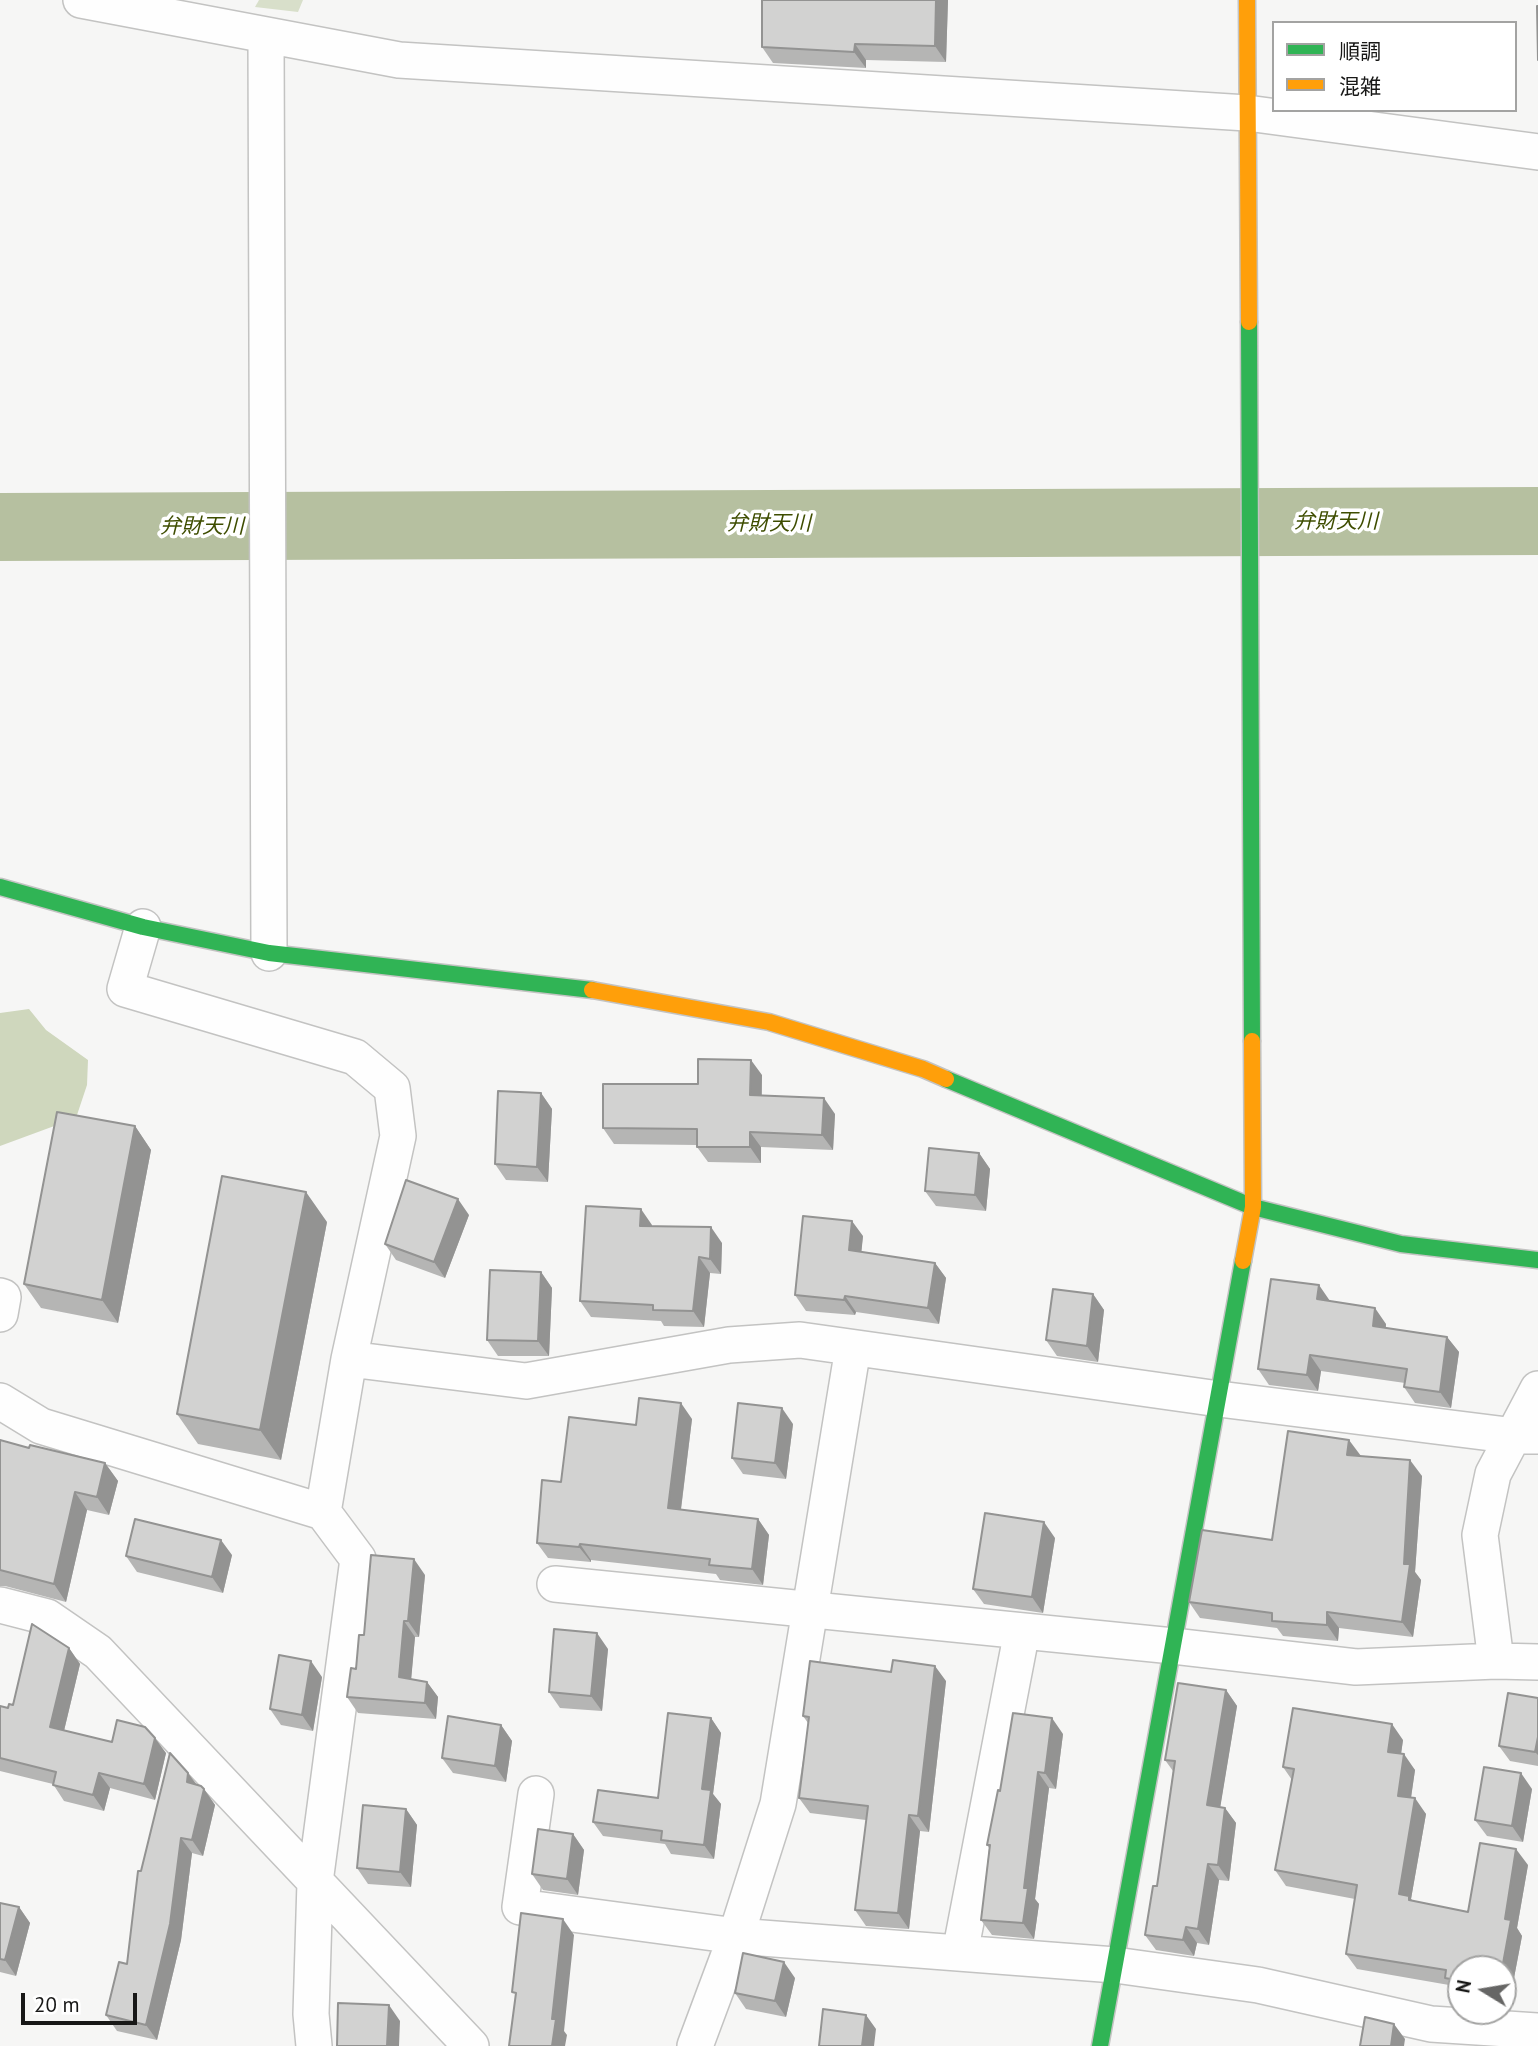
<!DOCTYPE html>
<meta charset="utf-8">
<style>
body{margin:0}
#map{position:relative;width:1538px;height:2046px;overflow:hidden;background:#f6f6f5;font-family:"PT Sans","Noto Sans JP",sans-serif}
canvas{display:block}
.legend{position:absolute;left:1272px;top:21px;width:245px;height:91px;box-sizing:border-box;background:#fff;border:2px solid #a3a3a2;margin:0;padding:9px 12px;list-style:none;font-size:21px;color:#181817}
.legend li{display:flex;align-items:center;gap:14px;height:35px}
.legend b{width:35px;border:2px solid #a3a3a2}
.north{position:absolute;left:1447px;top:1955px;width:70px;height:70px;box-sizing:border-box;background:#fff;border:2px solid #a3a3a2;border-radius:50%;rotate:281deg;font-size:19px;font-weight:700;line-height:28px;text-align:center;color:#181817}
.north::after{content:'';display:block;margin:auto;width:24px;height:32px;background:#666665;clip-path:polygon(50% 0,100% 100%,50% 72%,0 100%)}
.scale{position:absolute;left:21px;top:1993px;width:116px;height:32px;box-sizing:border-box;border:4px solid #181817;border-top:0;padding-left:9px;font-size:21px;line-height:24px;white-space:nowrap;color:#181817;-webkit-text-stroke:5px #fff;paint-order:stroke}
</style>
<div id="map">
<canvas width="1538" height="2046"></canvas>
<ul class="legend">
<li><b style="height:9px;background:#30b455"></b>順調</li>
<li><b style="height:9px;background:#ff9f0a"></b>混雑</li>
</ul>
<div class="north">N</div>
<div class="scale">20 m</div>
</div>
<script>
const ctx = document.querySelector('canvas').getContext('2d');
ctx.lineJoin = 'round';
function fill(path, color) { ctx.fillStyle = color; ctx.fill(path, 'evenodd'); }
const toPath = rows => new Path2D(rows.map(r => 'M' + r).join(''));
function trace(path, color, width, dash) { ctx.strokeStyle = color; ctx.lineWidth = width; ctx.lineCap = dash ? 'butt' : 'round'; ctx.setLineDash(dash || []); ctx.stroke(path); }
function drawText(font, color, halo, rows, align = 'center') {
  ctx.font = font + ' "PT Sans","Noto Sans JP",sans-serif'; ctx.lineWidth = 7; ctx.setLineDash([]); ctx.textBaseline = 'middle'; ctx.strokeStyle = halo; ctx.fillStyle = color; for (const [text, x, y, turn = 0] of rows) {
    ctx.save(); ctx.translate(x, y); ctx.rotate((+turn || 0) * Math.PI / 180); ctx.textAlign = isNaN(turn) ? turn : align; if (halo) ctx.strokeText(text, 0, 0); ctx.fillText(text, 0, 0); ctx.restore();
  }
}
const green = toPath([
 [259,0,303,0,298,12,255,7]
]);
const forest = toPath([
 [29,1009,46,1030,88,1060,87,1085,76,1118,0,1146,0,1013]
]);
const river = toPath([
 [0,527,1538,521]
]);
const street = toPath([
 [81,0,399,60,1247,113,1538,152],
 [266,35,269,953],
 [143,927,125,989,355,1057,392,1088,398,1136,349,1359,323,1512,358,1559,315,1882,311,2014,314,2046],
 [0,1296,3,1297,0,1314],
 [349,1359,526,1381,729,1345,800,1340,1219,1399,1515,1436,1538,1436],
 [0,1401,41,1426,323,1512],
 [555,1584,1173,1646,1356,1667,1496,1661,1538,1662],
 [0,1605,47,1617,98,1652,471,2046],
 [1496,1661,1480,1535,1493,1474,1538,1389],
 [536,1794,520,1907,736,1936,1115,1965,1258,1985,1431,2024,1538,2031],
 [960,1953,1022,1631],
 [695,2046,736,1936,778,1804,853,1348]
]);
const fast = toPath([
 [1249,322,1252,1041],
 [0,887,143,927,269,953,592,990],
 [946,1079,1253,1207,1401,1244,1538,1260],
 [1100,2046,1243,1261]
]);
const slow = toPath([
 [1247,0,1249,322],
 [592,990,769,1022,923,1069,946,1079],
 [1243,1261,1253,1207,1252,1041]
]);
const wall = toPath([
 [762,0,948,0,946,62,866,60,866,68,773,63,762,47],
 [762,1075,762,1095,835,1114,833,1150,761,1147,761,1163,708,1162,697,1147,697,1145,614,1144,603,1128,698,1084],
 [541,1093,552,1109,548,1182,506,1180,495,1164],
 [135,1126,151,1150,118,1323,41,1308,24,1284],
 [979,1153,990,1169,986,1211,936,1206,925,1191],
 [469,1215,445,1278,396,1260,385,1244],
 [327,1222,281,1460,198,1444,177,1414],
 [652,1225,652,1226,722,1243,721,1274,710,1273,704,1327,664,1326,661,1321,591,1317,580,1301],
 [863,1236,861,1252,935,1263,946,1278,939,1324,856,1312,855,1315,806,1311,795,1295],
 [541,1272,552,1288,549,1356,498,1356,487,1340],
 [1093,1294,1104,1310,1098,1362,1057,1356,1046,1340],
 [1330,1301,1386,1324,1386,1328,1447,1337,1459,1352,1451,1408,1415,1403,1404,1387,1405,1383,1321,1371,1318,1391,1269,1385,1258,1369],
 [692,1419,681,1510,758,1519,769,1535,763,1585,720,1580,716,1574,591,1560,591,1562,548,1558,537,1543,561,1482,636,1425],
 [793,1424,786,1479,743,1474,732,1458],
 [0,1440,29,1448,105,1463,118,1481,109,1515,87,1510,66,1602,5,1586,0,1586],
 [1360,1456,1422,1476,1415,1572,1421,1580,1413,1637,1339,1628,1338,1641,1283,1636,1277,1628,1200,1618,1189,1602,1272,1540],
 [1055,1538,1043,1613,984,1604,973,1589],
 [232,1555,223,1593,137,1572,126,1556],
 [425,1575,419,1637,415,1637,411,1679,427,1682,438,1697,436,1719,358,1713,347,1697,356,1669,364,1635],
 [69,1648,80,1664,64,1731,112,1742,166,1753,155,1800,110,1788,104,1811,64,1801,53,1784,0,1771,0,1706,8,1708,13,1705],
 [608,1649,602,1711,560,1708,549,1692],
 [322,1677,313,1731,281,1725,270,1709],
 [946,1681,929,1832,920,1831,909,1929,866,1926,855,1910,866,1820,810,1813,799,1798,808,1723,803,1716],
 [1226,1690,1237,1706,1220,1807,1225,1808,1236,1823,1229,1881,1219,1880,1209,1945,1197,1943,1194,1956,1156,1950,1145,1935,1157,1886,1173,1771,1165,1760],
 [1538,1698,1538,1766,1510,1761,1499,1746],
 [711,1718,721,1733,713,1794,721,1804,714,1859,671,1854,665,1844,603,1836,593,1822,658,1798],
 [501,1725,512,1741,506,1782,453,1773,442,1758],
 [1063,1734,1056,1789,1049,1788,1035,1899,1039,1904,1034,1939,992,1935,981,1920,989,1848,987,1845,1000,1791],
 [1403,1740,1401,1754,1415,1770,1411,1798,1426,1814,1411,1899,1413,1901,1468,1912,1528,1865,1517,1928,1522,1936,1509,2004,1503,2003,1503,1969,1461,1969,1461,1995,1456,1994,1449,1985,1357,1969,1346,1954,1355,1899,1286,1886,1275,1870,1292,1780,1283,1767],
 [197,1785,204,1789,215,1805,203,1856,192,1853,181,1940,157,2040,117,2031,106,2015,127,1964,141,1871],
 [1532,1789,1523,1842,1487,1836,1475,1820],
 [406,1809,417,1825,411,1887,368,1884,357,1868],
 [573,1834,584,1850,578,1895,543,1890,532,1874],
 [0,1903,19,1907,30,1923,16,1976,0,1972],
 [795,1978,786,2017,746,2009,735,1993]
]);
const shadedWall = toPath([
 [936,0,948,0,946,62,935,46],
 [855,44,866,60,866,68,854,52],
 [751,1060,762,1075,761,1111,750,1095],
 [541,1093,552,1109,548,1182,537,1167],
 [824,1098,835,1114,833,1150,822,1135],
 [135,1126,151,1150,118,1323,102,1300],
 [750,1132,761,1147,761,1163,750,1147],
 [979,1153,990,1169,986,1211,975,1195],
 [306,1192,327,1222,281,1460,260,1430],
 [458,1199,469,1215,445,1278,434,1262],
 [641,1209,652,1225,651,1241,640,1226],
 [852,1221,863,1236,860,1266,849,1250],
 [711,1227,722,1243,721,1274,710,1259],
 [699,1257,710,1273,704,1327,693,1311],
 [935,1263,946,1278,939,1324,928,1308],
 [541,1272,552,1288,549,1356,538,1341],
 [1319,1285,1330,1301,1328,1315,1317,1299],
 [1093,1294,1104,1310,1098,1362,1087,1346],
 [845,1296,856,1312,855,1315,844,1300],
 [1375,1308,1386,1324,1384,1342,1373,1326],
 [1447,1337,1459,1352,1451,1408,1440,1392],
 [1310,1355,1321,1371,1318,1391,1307,1375],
 [681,1403,692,1419,679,1524,668,1508],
 [782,1408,793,1424,786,1479,775,1463],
 [1349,1440,1361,1456,1347,1455],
 [1410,1460,1422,1476,1415,1572,1421,1580,1413,1637,1402,1622,1404,1564],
 [105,1463,118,1481,109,1515,97,1497],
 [75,1492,87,1510,66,1602,54,1584],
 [758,1519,769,1535,763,1585,752,1569],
 [1044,1522,1055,1538,1043,1613,1032,1597],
 [221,1540,232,1555,223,1593,212,1577],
 [580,1544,591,1560,591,1562,579,1547],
 [414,1559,425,1575,419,1637,408,1621],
 [1327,1612,1339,1628,1338,1641,1327,1625],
 [404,1621,415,1637,410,1692,399,1677],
 [597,1633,608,1649,602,1711,591,1696],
 [69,1648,80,1664,61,1743,50,1727],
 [311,1661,322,1677,313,1731,302,1715],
 [935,1666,946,1681,929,1832,918,1816],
 [427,1682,438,1697,436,1719,425,1703],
 [1226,1690,1237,1706,1218,1821,1207,1805],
 [711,1718,721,1733,713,1794,721,1804,714,1859,704,1845,702,1789],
 [1052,1718,1063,1734,1056,1789,1045,1773],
 [1392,1724,1403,1740,1399,1768,1388,1752],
 [501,1725,512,1741,506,1782,495,1766],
 [1538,1737,1538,1755,1535,1752],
 [155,1738,166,1753,155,1800,144,1784],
 [1404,1754,1415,1770,1409,1811,1398,1796],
 [1038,1772,1049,1788,1035,1899,1039,1904,1034,1939,1023,1923,1024,1888],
 [99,1773,110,1788,104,1811,93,1795],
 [188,1773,200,1789,187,1782],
 [1521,1773,1532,1789,1523,1842,1512,1826],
 [204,1789,215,1805,203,1856,192,1840],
 [1415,1798,1426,1814,1411,1899,1420,1912,1399,1894],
 [1225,1808,1236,1823,1229,1881,1218,1865],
 [406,1809,417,1825,411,1887,400,1872],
 [909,1815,920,1831,909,1929,898,1913],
 [573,1834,584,1850,578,1895,567,1879],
 [181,1838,192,1853,181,1940,157,2040,146,2025],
 [1516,1849,1528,1865,1517,1928,1522,1936,1509,2004,1503,1996,1503,1969,1502,1969,1505,1919],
 [1208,1864,1219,1880,1209,1945,1198,1929],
 [19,1907,30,1923,16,1976,5,1960],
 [563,1919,574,1935,564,2031,567,2035,565,2046,552,2046,552,2019],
 [1186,1927,1197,1943,1194,1956,1183,1940],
 [784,1962,795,1978,786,2017,775,2001],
 [389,2005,400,2021,399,2046,387,2046],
 [866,2015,876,2029,874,2046,862,2046],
 [1394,2024,1405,2039,1404,2046,1391,2046]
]);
const building = toPath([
 [762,0,936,0,935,46,855,44,854,52,762,47,762,0],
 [1537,6,1538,6,1538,60,1537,6],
 [698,1059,751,1060,750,1095,824,1098,822,1135,750,1132,750,1147,697,1147,697,1129,603,1128,603,1084,698,1084,698,1059],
 [498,1091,541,1093,537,1167,495,1164,498,1091],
 [57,1112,135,1126,102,1300,24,1284,57,1112],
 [929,1148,979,1153,975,1195,925,1191,929,1148],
 [222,1176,306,1192,260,1430,177,1414,222,1176],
 [406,1180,458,1199,434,1262,385,1244,406,1180],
 [586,1206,641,1209,640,1226,711,1227,710,1259,699,1257,693,1311,653,1310,653,1305,580,1301,586,1206],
 [803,1216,852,1221,849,1250,935,1263,928,1308,845,1296,844,1300,795,1295,803,1216],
 [490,1270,541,1272,538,1341,487,1340,490,1270],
 [1271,1279,1319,1285,1317,1299,1375,1308,1373,1326,1447,1337,1440,1392,1404,1387,1407,1369,1310,1355,1307,1375,1258,1369,1271,1279],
 [1053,1289,1093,1294,1087,1346,1046,1340,1053,1289],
 [639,1398,681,1403,668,1508,758,1519,752,1569,709,1565,710,1559,580,1544,579,1547,537,1543,542,1480,561,1482,569,1417,636,1425,639,1398],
 [738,1403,782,1408,775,1463,732,1458,738,1403],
 [1288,1431,1349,1440,1347,1455,1410,1460,1404,1564,1410,1564,1402,1622,1327,1612,1327,1625,1272,1621,1272,1613,1189,1602,1202,1530,1272,1540,1288,1431],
 [0,1440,29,1448,30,1445,105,1463,97,1497,75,1492,54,1584,0,1570,0,1440],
 [985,1513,1044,1522,1032,1597,973,1589,985,1513],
 [135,1519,221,1540,212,1577,126,1556,135,1519],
 [371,1555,414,1559,408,1621,404,1621,399,1677,427,1682,425,1703,347,1697,351,1668,356,1669,359,1635,364,1635,371,1555],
 [32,1624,69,1648,50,1727,112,1742,117,1720,145,1727,155,1738,144,1784,99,1773,93,1795,53,1785,56,1772,0,1758,0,1706,8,1708,9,1704,13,1705,32,1624],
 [554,1629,597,1633,591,1696,549,1692,554,1629],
 [279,1655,311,1661,302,1715,270,1709,279,1655],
 [893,1660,935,1666,918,1816,909,1815,898,1913,855,1910,868,1806,799,1798,809,1717,803,1716,810,1661,891,1672,893,1660],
 [1178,1683,1226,1690,1207,1805,1225,1808,1218,1865,1208,1864,1198,1929,1186,1927,1183,1940,1145,1935,1153,1886,1157,1886,1175,1761,1165,1760,1178,1683],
 [1508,1693,1538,1698,1538,1737,1535,1752,1499,1746,1508,1693],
 [1293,1708,1392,1724,1388,1752,1404,1754,1398,1796,1415,1798,1399,1894,1409,1896,1409,1900,1468,1912,1480,1843,1516,1849,1505,1919,1511,1920,1502,1969,1461,1969,1461,1981,1445,1978,1446,1970,1346,1954,1357,1885,1275,1870,1294,1769,1283,1767,1293,1708],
 [668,1713,711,1718,702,1789,711,1790,704,1845,661,1840,662,1831,593,1822,598,1790,658,1798,668,1713],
 [1013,1713,1052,1718,1045,1773,1038,1772,1024,1888,1028,1888,1023,1923,981,1920,990,1845,987,1845,998,1790,1000,1791,1013,1713],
 [448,1716,501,1725,495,1766,442,1758,448,1716],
 [170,1753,188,1773,187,1782,201,1786,204,1789,192,1840,181,1838,170,1924,146,2025,106,2015,119,1962,127,1964,138,1871,141,1871,170,1753],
 [1484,1767,1521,1773,1512,1826,1475,1820,1484,1767],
 [363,1805,406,1809,400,1872,357,1868,363,1805],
 [538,1829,573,1834,567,1879,532,1874,538,1829],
 [0,1903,19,1907,5,1960,0,1959,0,1903],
 [521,1913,563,1919,552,2019,556,2019,552,2046,509,2046,516,1993,512,1992,521,1913],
 [743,1953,784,1962,775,2001,735,1993,743,1953],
 [338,2003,389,2005,387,2046,337,2046,338,2003],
 [823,2009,866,2015,862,2046,819,2046,823,2009],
 [1365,2017,1394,2024,1391,2046,1360,2046,1365,2017]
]);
const waterNames = [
 ["弁財天川",1336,522],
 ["弁財天川",769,524],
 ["弁財天川",202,527]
];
fill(green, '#d8dfca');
fill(forest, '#cfd7bd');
trace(river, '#b6c0a0', 68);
trace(street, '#c3c3c2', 38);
trace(fast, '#c3c3c2', 19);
trace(slow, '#c3c3c2', 19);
trace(street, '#fefefe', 35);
trace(fast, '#30b455', 16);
trace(slow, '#ff9f0a', 16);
fill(wall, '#b5b5b4');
fill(shadedWall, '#939392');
fill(building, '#d2d2d1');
trace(building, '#939392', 2);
drawText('italic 21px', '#3e4d00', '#fff', waterNames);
</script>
